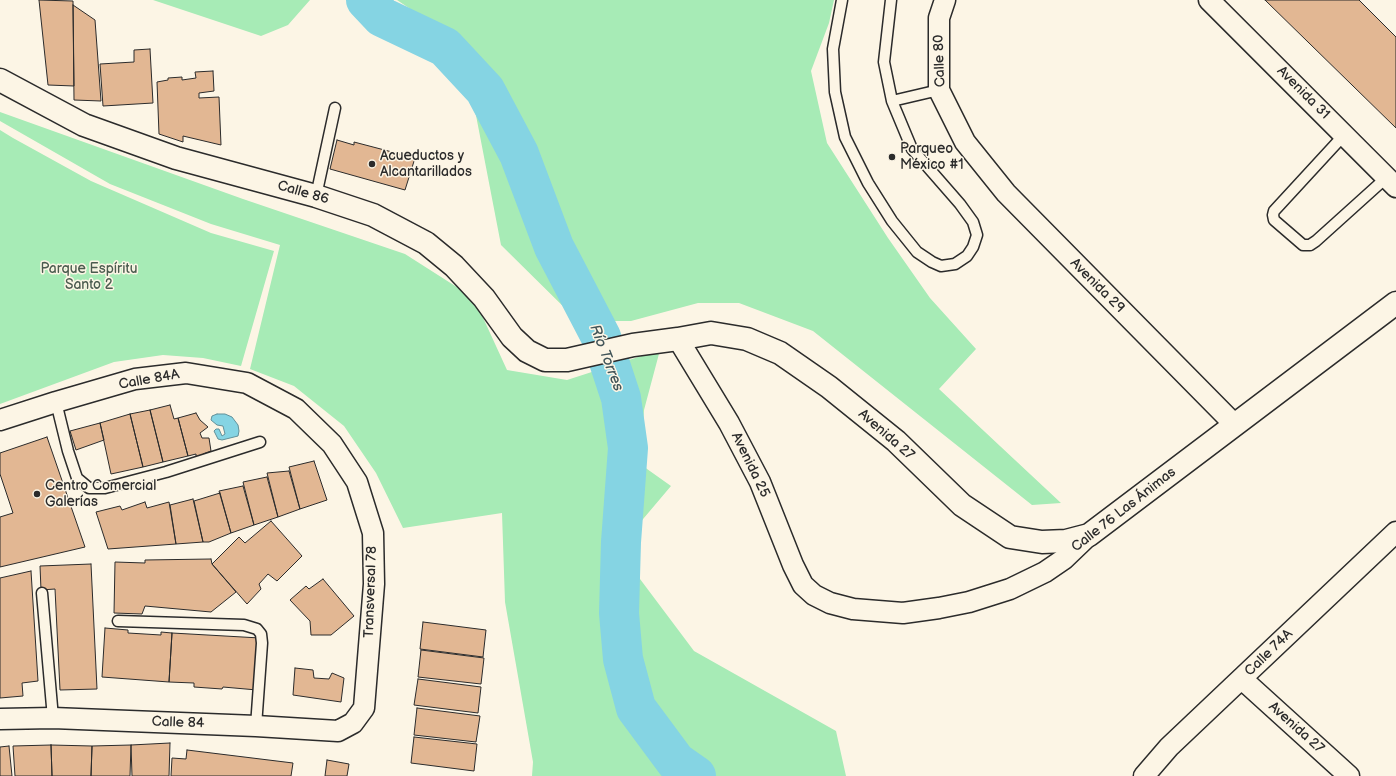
<!DOCTYPE html>
<meta charset="utf-8">
<style>
body{margin:0}
canvas{display:block;background:#fcf5e5}
</style>
<canvas width="1396" height="776"></canvas>
<script>
const ctx = document.querySelector('canvas').getContext('2d');
ctx.lineJoin = 'round';
function fill(path, color) { ctx.fillStyle = color; ctx.fill(path, 'evenodd'); }
const toPath = rows => new Path2D(rows.map(r => 'M' + r).join(''));
function trace(path, color, width, dash) { ctx.strokeStyle = color; ctx.lineWidth = width; ctx.lineCap = dash ? 'butt' : 'round'; ctx.setLineDash(dash || []); ctx.stroke(path); }
function drawText(font, color, halo, rows, align = 'center') {
  ctx.font = font + ' "Balsamiq Sans",sans-serif'; ctx.lineWidth = 3; ctx.setLineDash([]); ctx.textBaseline = 'middle'; ctx.strokeStyle = halo; ctx.fillStyle = color; for (const [text, x, y, turn = 0] of rows) {
    ctx.save(); ctx.translate(x, y); ctx.rotate((+turn || 0) * Math.PI / 180); ctx.textAlign = isNaN(turn) ? turn : align; if (halo) ctx.strokeText(text, 0, 0); ctx.fillText(text, 0, 0); ctx.restore();
  }
}
const green = toPath([
 [153,0,310,0,288,25,261,36],
 [397,0,834,0,829,23,811,71,827,143,888,238,930,298,976,349,939,389,1061,503,1032,505,813,331,739,303,698,303,631,321,578,321,501,245,474,105,452,37],
 [0,112,243,199,405,254,474,298,507,370,567,380,660,350,644,410,640,464,671,486,638,525,637,575,694,651,836,731,846,776,532,776,533,762,505,602,502,513,403,528,376,473,344,426,294,386,250,369,280,245,211,224,110,184,0,121],
 [0,130,13,138,91,181,211,233,274,251,241,366,203,358,163,355,114,362,0,404]
]);
const water = toPath([
 [217,414,225,414,232,417,238,425,239,431,238,436,222,440,218,439,214,431,216,429,219,429,222,436,225,434,223,426,217,425,211,420,212,416,217,414]
]);
const river = toPath([
 [366,0,382,17,445,47,485,90,519,154,554,247,601,337,621,398,628,448,621,542,619,613,623,659,636,708,676,762,696,776]
]);
const building = toPath([
 [39,0,73,1,74,86,48,85,39,0],
 [1265,0,1359,0,1396,37,1396,128,1265,0],
 [73,5,95,20,101,101,74,100,73,5],
 [150,49,153,103,103,106,100,64,134,62,134,50,150,49],
 [213,71,214,91,199,93,199,98,219,97,221,145,183,136,183,142,159,134,157,82,168,80,168,78,182,77,182,80,196,78,195,72,213,71],
 [337,140,354,145,354,142,415,158,405,190,330,169,337,140],
 [170,405,174,419,178,418,188,456,163,462,150,410,170,405],
 [150,410,163,462,143,467,130,414,150,410],
 [196,413,200,420,208,427,200,433,202,438,209,438,211,451,203,454,203,458,196,458,196,454,188,456,178,418,196,413],
 [130,414,143,467,111,474,100,423,130,414],
 [100,423,104,440,76,450,70,431,100,423],
 [47,437,85,547,0,567,0,517,13,513,0,474,0,453,47,437],
 [314,461,327,500,300,509,289,467,314,461],
 [289,471,300,509,278,517,267,473,289,471],
 [267,477,278,517,254,525,243,482,267,477],
 [243,486,254,525,231,533,219,491,243,486],
 [220,493,231,533,209,542,203,542,194,501,220,493],
 [193,499,203,542,176,544,170,505,193,499],
 [145,502,147,508,169,502,176,544,108,549,96,512,120,506,122,510,145,502],
 [271,521,302,556,277,581,268,574,259,584,261,589,247,604,212,564,239,537,245,543,271,521],
 [211,559,212,564,236,592,211,612,145,606,142,614,114,613,115,562,145,563,145,560,211,559],
 [91,564,97,689,60,690,55,589,41,590,40,566,91,564],
 [31,571,38,681,22,683,23,696,0,698,0,578,31,571],
 [323,579,354,616,331,635,311,635,310,621,290,600,306,586,309,589,323,579],
 [423,622,486,630,483,657,420,649,423,622],
 [105,628,128,630,128,633,161,635,161,632,172,633,169,682,102,677,105,628],
 [172,633,260,638,257,690,223,687,222,689,194,687,194,683,169,682,172,633],
 [421,650,484,658,481,684,418,677,421,650],
 [295,668,313,670,314,678,329,679,332,673,344,678,341,702,293,695,295,668],
 [418,679,481,687,478,713,414,705,418,679],
 [417,708,480,716,476,742,414,735,417,708],
 [414,737,477,744,474,771,411,763,414,737],
 [170,743,169,776,132,776,131,745,170,743],
 [51,745,52,776,15,776,13,746,51,745],
 [51,745,92,746,91,776,52,776,51,745],
 [131,745,130,776,91,776,92,746,131,745],
 [9,746,12,776,0,776,0,747,9,746],
 [187,750,293,763,291,776,171,776,172,758,186,759,187,750],
 [327,760,349,764,347,776,325,776,327,760]
]);
const lane = toPath([
 [842,0,833,49,835,92,845,137,868,183,892,221,917,252,932,262,941,266,955,264,967,256,973,247,977,235,973,222,960,204,912,149,892,101,884,62,891,0],
 [892,101,939,90],
 [1344,135,1274,211,1273,215,1274,220,1303,245,1310,245,1316,241,1387,177],
 [316,196,335,108],
 [56,402,68,451,77,478,89,488,105,488,166,472,260,442],
 [42,593,53,718],
 [118,621,244,625,257,629,261,634,262,643,256,726]
]);
const street = toPath([
 [945,0,939,18,939,90,965,142,1006,193,1235,425],
 [1209,0,1396,187],
 [678,339,729,423,760,482,793,565,803,585,814,595,830,603,853,609,903,613,939,608,969,602,1010,589,1045,572,1064,559,1089,535],
 [0,420,56,402,135,379,186,373,247,383,296,409,332,444,357,482,373,533,374,584,364,708,353,723,338,731,256,726,53,718,0,719],
 [1242,679,1349,776],
 [1144,776,1169,747,1396,532]
]);
const secondary = toPath([
 [0,80,84,125,176,158,316,196,373,215,426,243,454,266,484,298,512,337,527,351,545,360,567,360,633,345,678,339,711,333,747,339,780,353,829,387,896,441,962,505,1010,537,1042,542,1066,541,1089,535,1396,303]
]);
const markers = [
 [892,157,4,"#2b2b2b"],
 [372,164,4,"#2b2b2b"],
 [37,494,4,"#2b2b2b"]
];
const streetNames = [
 ["Calle 80",940,61,-92],
 ["Avenida 31",1303,93,45],
 ["Calle 86",303,193,16],
 ["Avenida 29",1097,286,45],
 ["Calle 84A",149,380,-10],
 ["Avenida 27",886,435,41],
 ["Avenida 25",750,465,64],
 ["Calle 76 Las Ánimas",1124,510,-38],
 ["Transversal 78",371,592,-88],
 ["Calle 74A",1269,653,-44],
 ["Calle 84",178,723,2],
 ["Avenida 27",1296,728,42]
];
const poiNames = [
 ["Parqueo",900,149],
 ["México #1",900,165],
 ["Acueductos y",380,156],
 ["Alcantarillados",380,172],
 ["Centro Comercial",45,486],
 ["Galerías",45,502]
];
const parkNames = [
 ["Parque Espíritu",89,269],
 ["Santo 2",89,285]
];
const waterNames = [
 ["Río Torres",606,358,69]
];
fill(green, '#a7ebb6');
fill(water, '#85d4e3');
trace(water, '#619099', 1);
trace(river, '#85d4e3', 40);
fill(building, '#e2b793');
trace(building, '#2b2b2b', 1);
trace(lane, '#2b2b2b', 13);
trace(street, '#2b2b2b', 23);
trace(secondary, '#2b2b2b', 25);
trace(lane, '#fcf5e5', 10);
trace(street, '#fcf5e5', 20);
trace(secondary, '#fcf5e5', 22);
for (const [x, y, r, color] of markers) { const dot = new Path2D(); dot.arc(x, y, r, 0, 2 * Math.PI); ctx.fillStyle = color; ctx.fill(dot); trace(dot, '#fcf5e5', 1.5); }
drawText('14px', '#2b2b2b', '#fcf5e5', streetNames);
drawText('14px', '#2b2b2b', '#fcf5e5', poiNames, 'left');
drawText('14px', '#4a5b4e', '#fcf5e5', parkNames);
drawText('italic 15px', '#425559', '#fcf5e5', waterNames);
</script>
